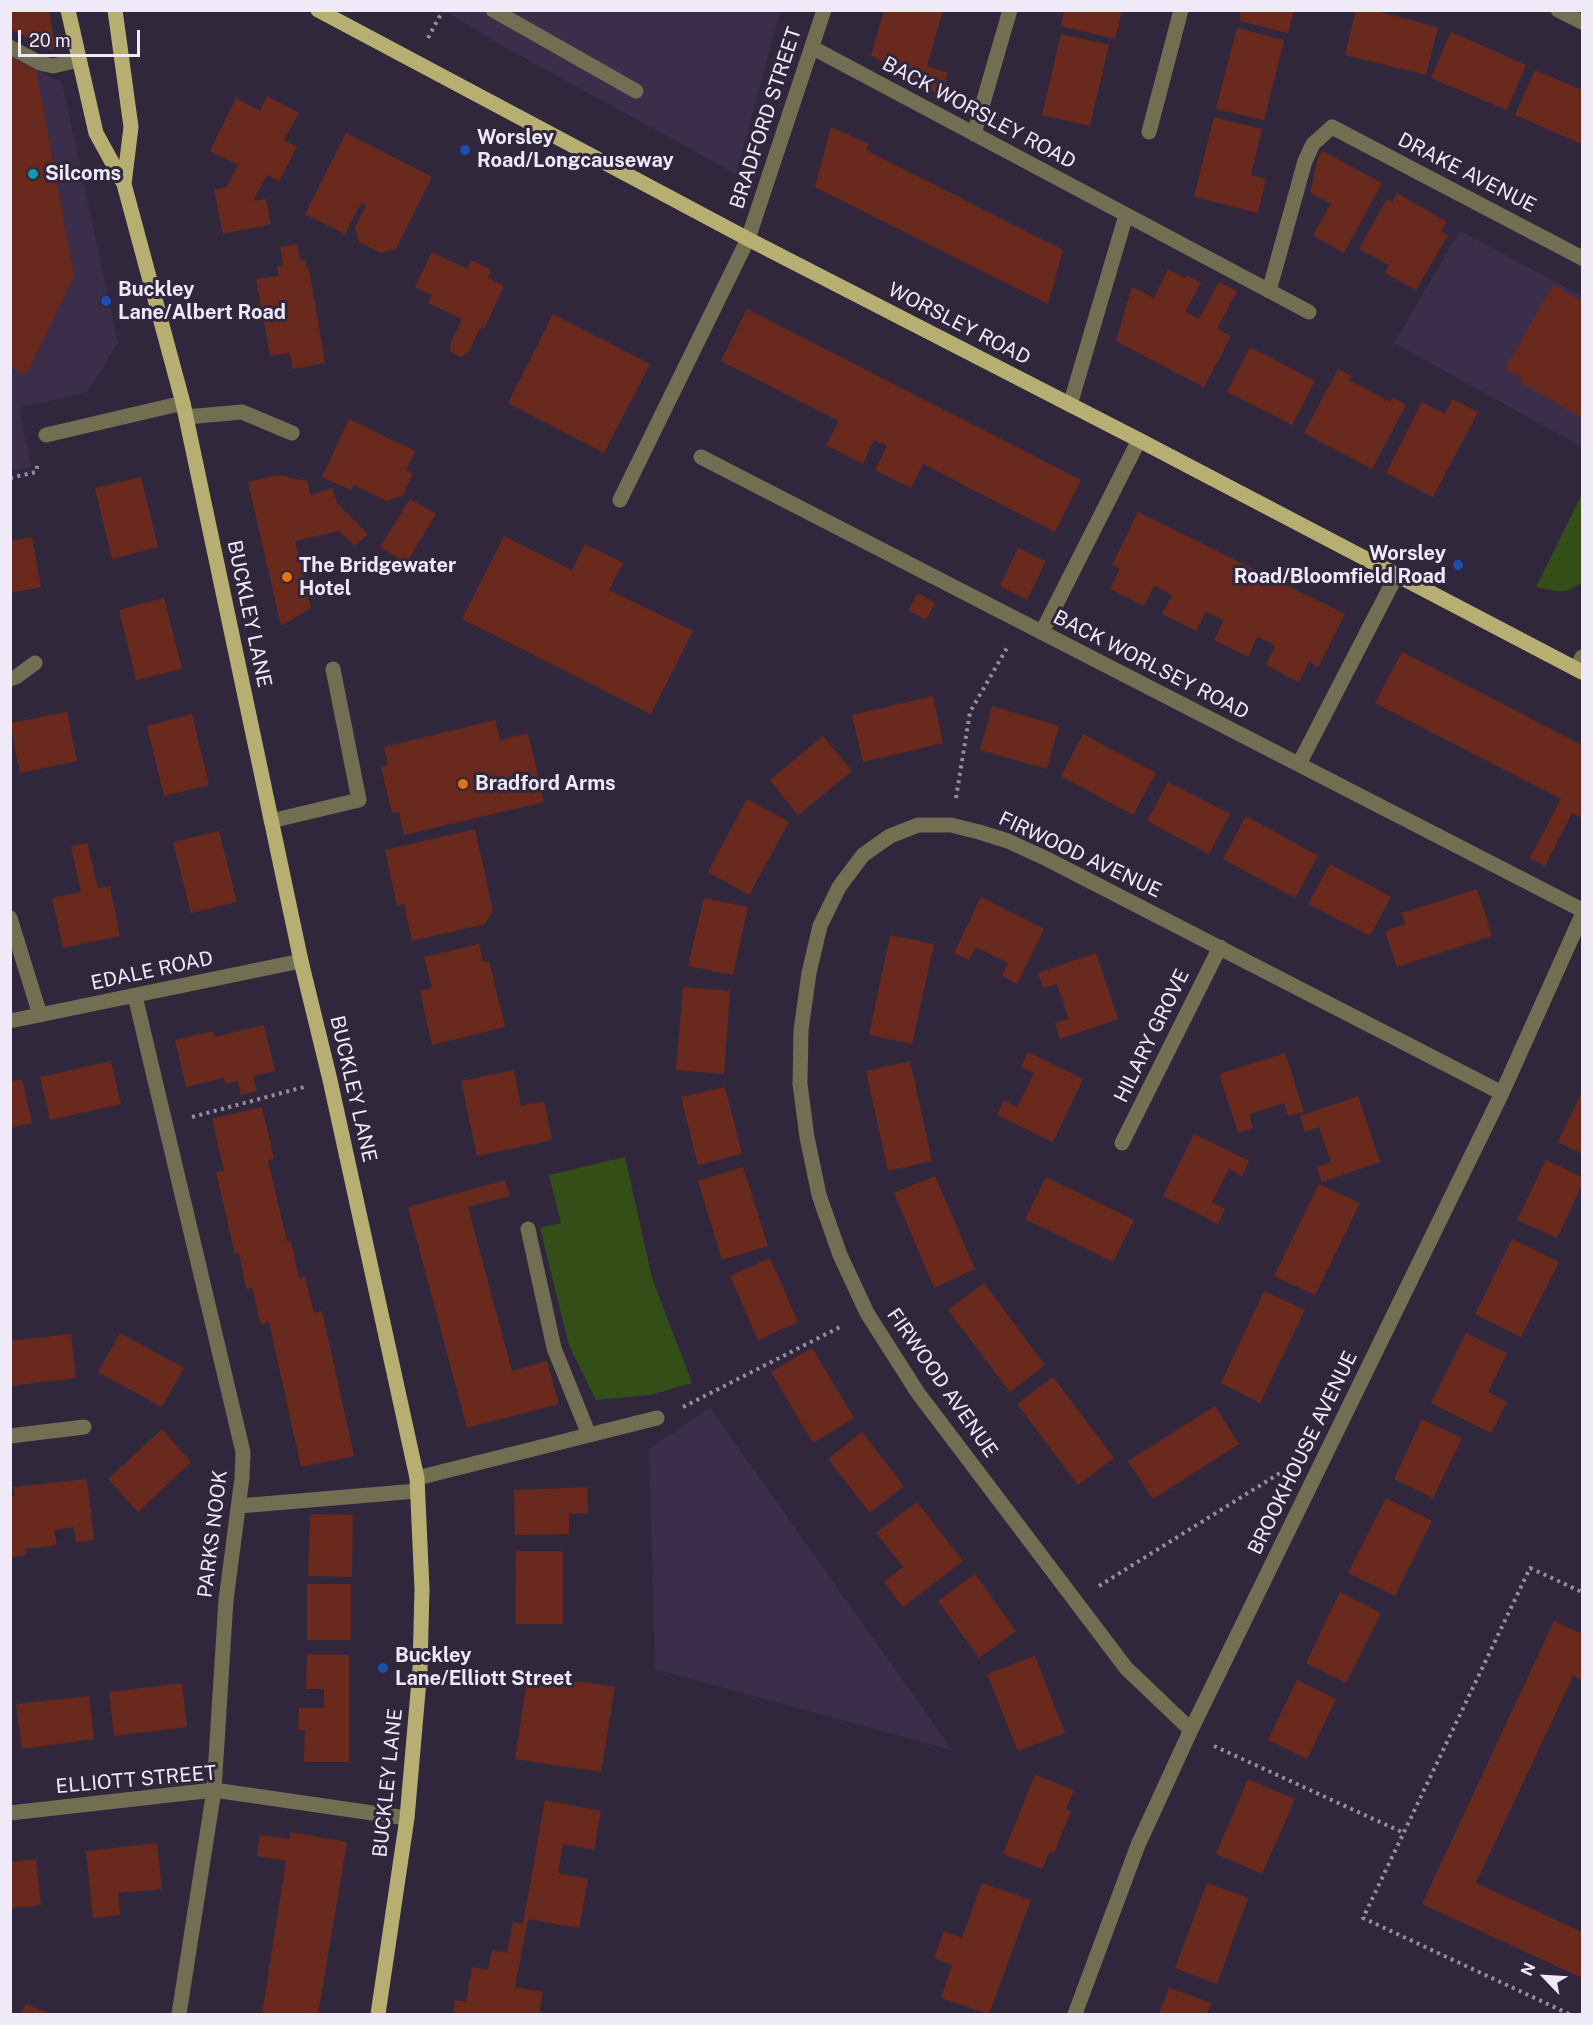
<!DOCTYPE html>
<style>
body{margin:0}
#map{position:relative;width:1593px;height:2025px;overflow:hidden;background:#31273d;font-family:"Public Sans",sans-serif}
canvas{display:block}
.frame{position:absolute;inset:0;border:12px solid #efe9f8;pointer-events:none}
.north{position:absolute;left:1515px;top:1947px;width:60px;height:60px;-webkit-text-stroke:4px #31273d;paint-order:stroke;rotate:295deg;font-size:16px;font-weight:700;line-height:24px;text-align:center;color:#efe9f8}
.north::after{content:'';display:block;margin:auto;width:21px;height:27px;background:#efe9f8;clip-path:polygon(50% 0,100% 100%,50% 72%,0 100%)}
.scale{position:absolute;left:18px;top:30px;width:122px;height:27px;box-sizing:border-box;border:3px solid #efe9f8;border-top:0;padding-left:8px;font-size:18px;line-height:21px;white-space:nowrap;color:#efe9f8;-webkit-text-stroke:4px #31273d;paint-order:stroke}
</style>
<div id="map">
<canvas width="1593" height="2025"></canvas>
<div class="frame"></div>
<div class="north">N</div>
<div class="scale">20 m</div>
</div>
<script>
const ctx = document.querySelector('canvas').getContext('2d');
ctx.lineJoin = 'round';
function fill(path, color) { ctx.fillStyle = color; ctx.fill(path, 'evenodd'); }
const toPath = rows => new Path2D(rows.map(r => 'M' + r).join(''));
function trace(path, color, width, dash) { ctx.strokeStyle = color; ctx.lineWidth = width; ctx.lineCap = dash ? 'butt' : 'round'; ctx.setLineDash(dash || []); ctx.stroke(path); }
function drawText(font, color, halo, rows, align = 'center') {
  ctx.font = font + ' "Public Sans",sans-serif'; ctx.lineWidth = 6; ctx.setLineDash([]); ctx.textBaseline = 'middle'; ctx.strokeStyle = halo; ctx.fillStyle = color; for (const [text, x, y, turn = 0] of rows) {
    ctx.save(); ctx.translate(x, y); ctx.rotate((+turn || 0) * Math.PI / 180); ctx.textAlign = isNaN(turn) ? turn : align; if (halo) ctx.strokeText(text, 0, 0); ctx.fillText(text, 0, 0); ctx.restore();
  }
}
const built = toPath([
 [446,11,780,11,736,174,501,45],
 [10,55,62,83,118,343,87,392,19,408,31,467,11,471],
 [1460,231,1582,296,1582,447,1394,343],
 [710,1408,952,1750,655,1669,649,1449]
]);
const green = toPath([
 [1582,494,1582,583,1566,591,1555,591,1536,587],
 [625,1157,652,1278,692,1383,650,1395,596,1400,569,1345,540,1228,561,1223,549,1175]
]);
const building = toPath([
 [10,10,49,10,55,47,52,50,10,29],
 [884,10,943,10,927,66,948,73,941,96,871,55],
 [1064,10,1122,10,1115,39,1061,26],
 [1241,10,1294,10,1288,33,1239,21],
 [1356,10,1372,10,1438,27,1426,75,1345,55],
 [1237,28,1284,40,1264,120,1216,109],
 [1451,32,1526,65,1507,110,1431,78],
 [1061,34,1109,45,1090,126,1042,115],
 [10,57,36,70,74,277,26,375,10,367],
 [1535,70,1582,90,1582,144,1515,115],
 [267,96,299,113,284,140,297,147,279,181,267,175,253,201,266,199,271,224,223,234,214,190,227,187,238,165,210,151,236,98,260,111],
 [1214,117,1262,129,1251,175,1266,179,1258,213,1194,197],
 [831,127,869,144,866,150,1063,250,1048,304,815,187],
 [346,133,432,177,396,249,381,253,359,242,355,227,366,206,361,203,345,234,305,214],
 [1322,151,1382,183,1344,253,1313,235,1331,204,1310,193,1318,158],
 [1397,193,1447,222,1441,231,1448,235,1416,290,1385,273,1389,265,1359,249,1387,199,1393,202],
 [297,244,300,260,305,259,307,269,309,269,325,363,293,369,290,353,270,356,256,279,279,276,277,266,283,265,280,247],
 [432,252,467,269,471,260,491,270,488,278,504,286,484,329,480,328,469,351,461,357,451,352,450,348,451,342,462,319,428,303,432,295,415,287],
 [1168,269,1185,278,1187,275,1201,283,1185,312,1199,319,1219,282,1237,291,1217,329,1231,336,1204,387,1116,341,1132,287,1154,298],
 [1553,285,1582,301,1582,418,1520,382,1522,378,1505,369],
 [747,309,1081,480,1055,532,923,464,911,488,875,470,887,446,874,440,863,464,826,445,839,421,721,361],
 [553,314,650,364,604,453,508,403],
 [1250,347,1315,381,1292,425,1227,392],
 [1338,369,1352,376,1349,380,1370,391,1390,402,1392,397,1406,405,1372,469,1304,433],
 [1452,399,1478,412,1433,497,1386,473,1422,402,1445,414],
 [349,419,415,451,406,470,413,474,403,495,387,501,354,485,351,490,322,477],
 [278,475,307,481,311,495,332,488,337,503,368,534,355,546,339,531,295,541,311,608,281,626,248,482],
 [141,477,158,547,112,559,95,488],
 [410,499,436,514,406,563,380,547],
 [1138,512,1345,614,1318,667,1309,662,1299,682,1266,665,1275,646,1267,641,1257,637,1248,657,1214,640,1224,620,1206,612,1196,631,1162,614,1172,595,1163,590,1154,586,1144,606,1110,589,1120,569,1112,565],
 [504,536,572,570,585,544,623,563,609,590,693,631,651,714,462,619],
 [32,537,41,587,10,593,10,541],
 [1018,548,1046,561,1027,600,1000,586],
 [918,593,935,603,926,620,908,610],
 [164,598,182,669,136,680,119,610],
 [1402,652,1582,745,1582,818,1572,813,1545,866,1530,858,1561,799,1375,703],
 [933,696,943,743,863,762,852,715],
 [992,706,1059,726,1047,769,980,750],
 [67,712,77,761,20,773,10,723],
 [192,714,209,785,164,796,147,726],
 [495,720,500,740,528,733,544,802,404,835,399,812,392,813,381,767,388,765,384,747],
 [1083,734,1156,773,1133,815,1061,776],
 [823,736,852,771,798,815,770,780],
 [1168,782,1230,814,1209,854,1147,821],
 [747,799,789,822,749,895,708,872],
 [1246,816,1318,856,1295,898,1223,859],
 [475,829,493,911,485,924,412,941,404,904,397,906,385,850],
 [219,831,237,902,191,913,173,842],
 [87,843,98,888,110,886,120,936,63,948,52,898,81,892,71,847],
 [1330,864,1391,897,1370,936,1308,904],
 [1477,889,1492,936,1397,967,1385,931,1405,924,1402,913],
 [981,897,1044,929,1017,984,1002,976,1008,963,976,947,969,960,954,953],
 [704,898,748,907,733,975,688,966],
 [890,935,934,944,912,1044,869,1035],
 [479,944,483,962,489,961,505,1027,432,1045,420,991,432,988,424,957],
 [1096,953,1118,1019,1060,1039,1055,1023,1069,1019,1057,984,1043,988,1038,973],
 [683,987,730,991,724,1074,676,1070],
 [264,1025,275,1071,253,1076,257,1091,241,1095,238,1081,226,1084,224,1078,186,1087,175,1040,213,1031,214,1037],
 [1028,1052,1083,1079,1053,1142,997,1115,1004,1100,1017,1107,1026,1090,1034,1073,1021,1067],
 [1285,1053,1304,1112,1288,1116,1284,1103,1249,1114,1253,1128,1238,1133,1219,1074],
 [111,1061,121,1104,50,1120,40,1077],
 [910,1061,932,1161,888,1171,866,1071],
 [514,1070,521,1106,544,1101,552,1140,477,1156,461,1081],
 [22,1079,32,1123,10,1128,10,1082],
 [725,1087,742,1154,698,1165,681,1097],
 [1582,1092,1582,1154,1558,1142],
 [1358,1096,1380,1162,1322,1182,1317,1167,1331,1162,1319,1127,1305,1132,1300,1116],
 [262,1107,274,1159,268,1160,287,1242,291,1241,299,1278,305,1276,314,1313,322,1311,354,1456,301,1467,269,1322,261,1325,252,1288,246,1289,239,1253,235,1254,216,1172,224,1171,212,1119],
 [1194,1134,1249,1161,1242,1176,1229,1169,1212,1202,1225,1209,1218,1224,1163,1196],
 [1546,1160,1582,1177,1582,1185,1557,1238,1517,1220],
 [743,1167,768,1246,722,1260,698,1181],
 [935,1176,975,1269,934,1288,894,1193],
 [1046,1177,1134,1220,1113,1262,1025,1219],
 [505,1180,510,1196,468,1207,512,1371,547,1361,559,1404,467,1428,408,1207],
 [1319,1184,1360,1203,1315,1295,1274,1276],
 [1512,1239,1559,1262,1521,1337,1475,1314],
 [770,1258,798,1322,758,1340,730,1276],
 [984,1283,1045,1365,1010,1392,948,1310],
 [1264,1291,1305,1310,1260,1403,1221,1383],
 [120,1333,184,1368,162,1407,98,1372],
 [1466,1333,1507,1353,1488,1392,1507,1402,1491,1433,1431,1403],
 [71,1334,76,1378,10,1386,10,1341],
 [812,1348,854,1418,813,1443,771,1372],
 [1053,1377,1114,1458,1078,1485,1017,1404],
 [1215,1406,1239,1444,1153,1499,1128,1461],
 [1422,1419,1462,1438,1433,1498,1394,1479],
 [162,1429,191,1462,138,1512,108,1479],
 [862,1432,904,1486,870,1513,828,1459],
 [87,1479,94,1540,76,1542,74,1527,54,1530,57,1545,25,1549,26,1555,10,1557,10,1496,15,1496,14,1487],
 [587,1487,588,1513,569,1514,569,1534,515,1535,514,1490],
 [1386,1498,1432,1521,1395,1596,1348,1573],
 [917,1502,963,1561,903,1607,884,1582,903,1567,876,1533],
 [310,1514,353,1515,352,1577,308,1576],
 [516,1551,563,1551,563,1624,515,1624],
 [975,1574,1016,1631,979,1658,938,1601],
 [307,1584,351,1584,351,1640,307,1640],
 [1340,1592,1381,1613,1346,1683,1306,1663],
 [1554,1621,1582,1634,1582,1680,1573,1676,1476,1883,1582,1932,1582,1978,1422,1904],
 [307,1654,349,1655,349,1762,304,1762,305,1730,298,1730,299,1708,324,1708,324,1689,306,1689],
 [1035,1656,1065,1733,1018,1751,987,1674],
 [528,1674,615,1687,601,1772,515,1759],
 [1297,1680,1336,1699,1307,1759,1268,1740],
 [182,1683,187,1727,114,1736,109,1692],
 [89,1696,94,1739,22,1749,16,1704],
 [1035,1775,1074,1790,1066,1809,1071,1811,1054,1853,1050,1851,1042,1869,1003,1854],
 [1248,1779,1295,1799,1262,1874,1216,1854],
 [545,1800,601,1811,594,1850,563,1844,558,1873,588,1879,579,1928,528,1919,515,1987,543,1992,539,2014,453,2014,455,2000,466,2002,472,1967,488,1970,492,1950,507,1953,513,1922,523,1924],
 [290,1832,347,1842,318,2014,262,2014,286,1861,257,1856,260,1835,289,1839],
 [157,1843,162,1889,118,1893,120,1915,93,1918,86,1851],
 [36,1859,41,1905,10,1908,10,1862],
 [982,1883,1031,1900,989,2014,941,1998,952,1965,934,1958,944,1931,962,1938],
 [1207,1883,1248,1898,1217,1984,1175,1968],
 [1169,1988,1211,2003,1207,2014,1159,2014],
 [26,2004,51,2014,21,2014]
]);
const path = toPath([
 [428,38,443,10],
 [10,478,36,472,38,462],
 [956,798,970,712,1008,646],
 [192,1117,304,1087],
 [683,1407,842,1326],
 [1099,1586,1280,1473,1283,1474],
 [1214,1746,1404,1833],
 [1569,2014,1363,1918,1530,1568,1582,1592]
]);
const lane = toPath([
 [493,10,636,91],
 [10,47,40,63,53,66,79,60],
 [813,48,1309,312],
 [974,134,1010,10],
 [1269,291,1305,161,1313,144,1332,127],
 [1070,405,1126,215],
 [186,417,242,412,292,433],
 [46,435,183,403],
 [701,457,1582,910],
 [620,500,748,239],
 [1042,632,1139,440],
 [1299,764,1396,576],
 [271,821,359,800,333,669],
 [135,996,243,1452,242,1478,226,1600,214,1790,179,2014],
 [528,1229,554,1348,589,1435],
 [417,1478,657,1418],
 [239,1506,417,1491]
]);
const street = toPath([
 [1558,10,1582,22],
 [1332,127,1582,258],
 [1149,132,1181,10],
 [748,239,824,10],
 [1576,669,1582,657],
 [10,679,16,677,35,663],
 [10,918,40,1015],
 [10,1021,301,961],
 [1122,1143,1220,947],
 [10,1436,84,1427],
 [1191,1730,1126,1668,918,1393,867,1313,840,1255,819,1195,807,1137,800,1084,801,1030,809,973,820,926,839,887,863,855,890,836,918,825,951,825,979,832,1008,841,1047,859,1502,1093],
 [10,1813,214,1790,407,1818],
 [1075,2014,1138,1845,1189,1734,1502,1093,1582,915]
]);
const primary = toPath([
 [68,10,96,133,124,184,183,403,301,961,330,1080,417,1478,422,1589,420,1669,407,1818,378,2014],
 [115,10,131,127,124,184],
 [318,10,748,239,1139,440,1582,672]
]);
const markers = [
 [465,150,6,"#1a4fb4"],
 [33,174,6,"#0f9aa8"],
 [106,301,6,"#1a4fb4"],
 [1458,565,6,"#1a4fb4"],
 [287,577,6,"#e8710a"],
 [463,784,6,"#e8710a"],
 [383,1668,6,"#1a4fb4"]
];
const streetNames = [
 ["BACK WORSLEY ROAD",979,113,28],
 ["BRADFORD STREET",766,118,-72],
 ["DRAKE AVENUE",1467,173,27],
 ["WORSLEY ROAD",959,324,27],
 ["BUCKLEY LANE",249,614,78],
 ["BACK WORLSEY ROAD",1151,665,27],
 ["FIRWOOD AVENUE",1080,855,25],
 ["EDALE ROAD",152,971,-12],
 ["HILARY GROVE",1152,1036,-64],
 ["BUCKLEY LANE",353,1089,77],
 ["FIRWOOD AVENUE",942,1383,55],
 ["BROOKHOUSE AVENUE",1303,1453,-64],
 ["PARKS NOOK",213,1534,-83],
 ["ELLIOTT STREET",136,1780,-5],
 ["BUCKLEY LANE",388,1783,-84]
];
const poiNames = [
 ["Worsley",477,138],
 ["Road/Longcauseway",477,161],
 ["Silcoms",45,174],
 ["Buckley",118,290],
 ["Lane/Albert Road",118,313],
 ["Worsley",1446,554,"right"],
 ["Road/Bloomfield Road",1446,577,"right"],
 ["The Bridgewater",299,566],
 ["Hotel",299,589],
 ["Bradford Arms",475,784],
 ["Buckley",395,1656],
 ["Lane/Elliott Street",395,1679]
];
fill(built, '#3b2e4b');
fill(green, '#334f17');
fill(building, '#69291d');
trace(path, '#968ea0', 4, [3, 4.5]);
trace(lane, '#716e51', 15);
trace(street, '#716e51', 15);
trace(primary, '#b7af72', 15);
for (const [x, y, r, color] of markers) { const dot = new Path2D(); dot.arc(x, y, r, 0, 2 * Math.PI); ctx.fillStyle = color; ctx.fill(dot); trace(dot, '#31273d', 2); }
drawText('20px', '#efe9f8', '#31273d', streetNames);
drawText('bold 20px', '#efe9f8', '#31273d', poiNames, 'left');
</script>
